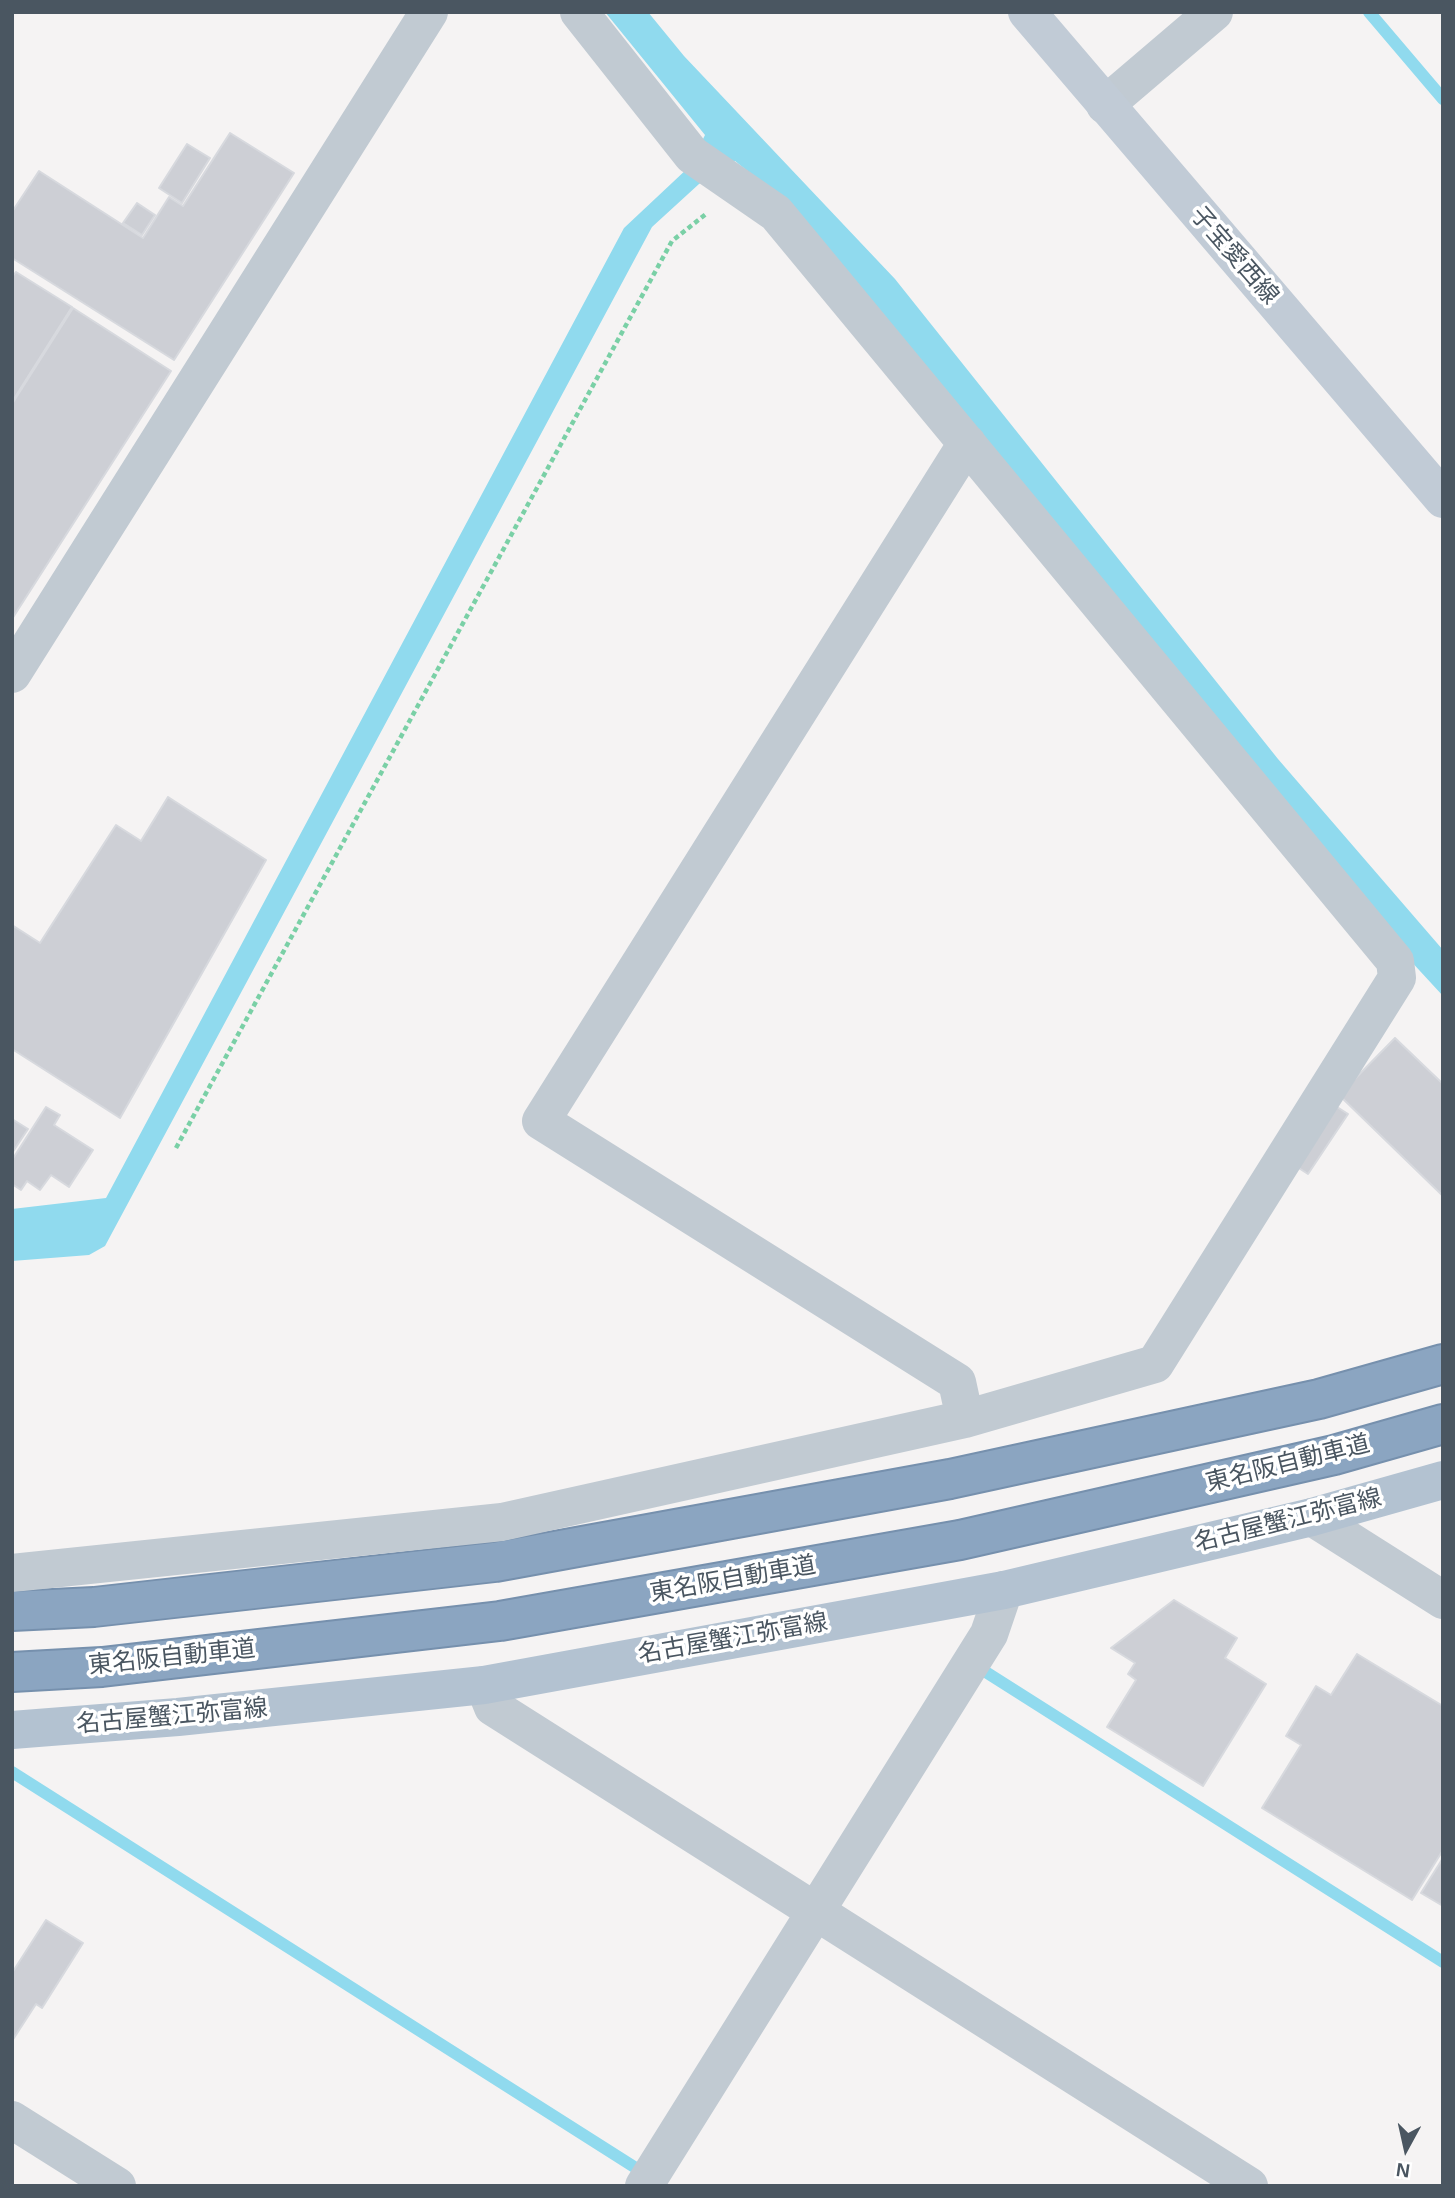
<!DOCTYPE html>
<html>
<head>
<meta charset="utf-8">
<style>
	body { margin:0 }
	#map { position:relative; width:1455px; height:2198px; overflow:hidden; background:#f5f3f3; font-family:Arial,sans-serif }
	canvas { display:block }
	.frame { position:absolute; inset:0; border:14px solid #4a5661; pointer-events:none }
	.north { position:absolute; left:1371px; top:2114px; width:70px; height:70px; -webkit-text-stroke:5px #fff; paint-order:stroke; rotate:188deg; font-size:19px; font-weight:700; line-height:28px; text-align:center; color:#4a5661 }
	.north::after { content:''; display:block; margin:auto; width:24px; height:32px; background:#4a5661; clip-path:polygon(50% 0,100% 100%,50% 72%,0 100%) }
</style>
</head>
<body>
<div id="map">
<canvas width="1455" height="2198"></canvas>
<div class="frame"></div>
<div class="north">N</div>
</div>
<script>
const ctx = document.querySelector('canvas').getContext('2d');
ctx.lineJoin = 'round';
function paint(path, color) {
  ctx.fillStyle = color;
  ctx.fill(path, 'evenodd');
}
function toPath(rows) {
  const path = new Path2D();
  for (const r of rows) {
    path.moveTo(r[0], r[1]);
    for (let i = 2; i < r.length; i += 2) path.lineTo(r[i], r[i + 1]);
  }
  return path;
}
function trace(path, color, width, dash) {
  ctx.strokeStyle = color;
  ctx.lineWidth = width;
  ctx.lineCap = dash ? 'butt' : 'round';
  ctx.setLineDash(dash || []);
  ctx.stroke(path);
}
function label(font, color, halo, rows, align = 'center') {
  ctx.font = font + ' Arial,"Noto Sans JP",sans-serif';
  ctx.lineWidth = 7;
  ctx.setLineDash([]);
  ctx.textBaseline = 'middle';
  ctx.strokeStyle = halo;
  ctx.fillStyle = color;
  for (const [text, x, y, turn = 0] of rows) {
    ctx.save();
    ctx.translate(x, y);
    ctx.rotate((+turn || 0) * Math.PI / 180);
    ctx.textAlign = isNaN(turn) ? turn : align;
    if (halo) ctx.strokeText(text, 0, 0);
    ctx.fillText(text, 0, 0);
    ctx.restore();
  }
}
const water = toPath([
	[605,12,648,12,684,56,895,279,1278,759,1443,950,1443,996,1408,958,792,207,735,161,699,184,652,227,105,1246,89,1255,12,1261,12,1209,106,1198,624,228,689,167,705,135]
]);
const stream = toPath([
	[1369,12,1443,99],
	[981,1669,1443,1962],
	[12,1772,639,2170]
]);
const building = toPath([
	[230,133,294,173,174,360,12,258,12,212,39,171,143,238,169,197,183,206,230,133],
	[187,144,210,158,182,203,159,188,187,144],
	[137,203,155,215,142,235,123,223,137,203],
	[16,272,72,307,12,402,12,277,16,272],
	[73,308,171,371,12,619,12,404,73,308],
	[168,797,266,860,120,1118,12,1049,12,925,40,943,116,825,141,841,168,797],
	[1395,1038,1443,1084,1443,1196,1339,1095,1395,1038],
	[1334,1105,1348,1114,1308,1174,1294,1165,1334,1105],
	[46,1107,60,1115,54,1125,93,1150,69,1187,51,1175,40,1190,27,1181,21,1190,12,1184,12,1160,46,1107],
	[12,1119,28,1129,12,1153,12,1119],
	[1174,1600,1237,1638,1225,1658,1266,1684,1203,1786,1107,1727,1136,1680,1128,1674,1135,1663,1111,1648,1174,1600],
	[1357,1654,1443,1706,1443,1850,1412,1900,1262,1808,1301,1745,1286,1736,1316,1686,1331,1695,1357,1654],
	[1443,1858,1443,1906,1421,1893,1443,1858],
	[46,1920,83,1943,42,2008,36,2004,12,2041,12,1973,46,1920]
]);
const path = toPath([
	[176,1148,672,241,706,214]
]);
const street = toPath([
	[1105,105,1214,12],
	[12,674,429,12],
	[965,1419,957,1382,541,1121,967,443],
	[1312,1517,1443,1600],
	[12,1573,502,1522,965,1419,1155,1364,1397,978,1395,961,776,213,692,155,579,12],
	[484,1685,493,1707,1249,2186],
	[12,2120,117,2186],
	[644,2186,989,1634,1004,1590]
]);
const secondary = toPath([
	[1027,12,1443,499]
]);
const primary = toPath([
	[12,1730,178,1717,484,1685,1004,1590,1312,1517,1443,1480]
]);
const highway = toPath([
	[12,1611,94,1607,495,1562,950,1479,1319,1399,1443,1364],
	[12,1672,102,1667,500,1621,960,1540,1334,1455,1443,1424]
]);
const streetNames = [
	["子宝愛西線",1234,256,49],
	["東名阪自動車道",1288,1464,-14],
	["名古屋蟹江弥富線",1288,1521,-14],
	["東名阪自動車道",733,1580,-10],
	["名古屋蟹江弥富線",733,1639,-10],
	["東名阪自動車道",172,1658,-6],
	["名古屋蟹江弥富線",172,1717,-5]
];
paint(water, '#90daee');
trace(stream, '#90daee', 12);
paint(building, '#cdcfd5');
trace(building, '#d7d9de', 2);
trace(highway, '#7690ad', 42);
trace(path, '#7ad0a6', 4.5, [5, 3.5]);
trace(street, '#c1cad2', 38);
trace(secondary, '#c1cbd6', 38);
trace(primary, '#b3c2d1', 38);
trace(highway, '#8ba5c1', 38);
label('24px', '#4a5661', '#fff', streetNames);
</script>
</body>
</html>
